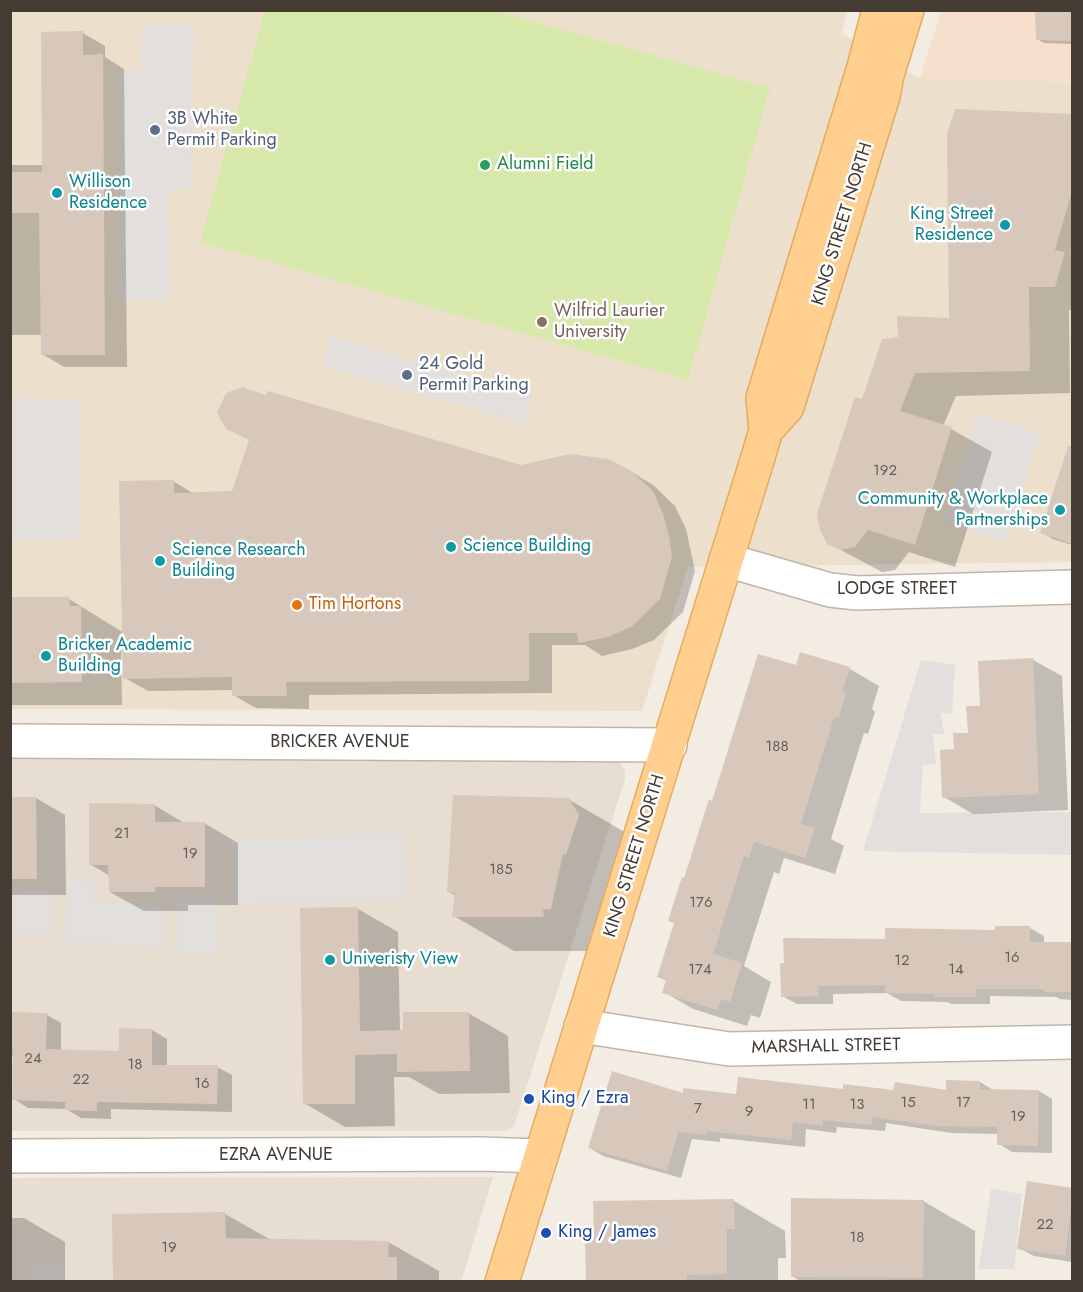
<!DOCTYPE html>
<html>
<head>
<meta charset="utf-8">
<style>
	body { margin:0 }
	#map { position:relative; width:1083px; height:1292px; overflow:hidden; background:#f2ece3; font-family:Jost,sans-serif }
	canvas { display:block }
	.frame { position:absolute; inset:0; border:12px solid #443b33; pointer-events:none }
</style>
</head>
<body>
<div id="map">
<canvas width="1083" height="1292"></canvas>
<div class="frame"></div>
</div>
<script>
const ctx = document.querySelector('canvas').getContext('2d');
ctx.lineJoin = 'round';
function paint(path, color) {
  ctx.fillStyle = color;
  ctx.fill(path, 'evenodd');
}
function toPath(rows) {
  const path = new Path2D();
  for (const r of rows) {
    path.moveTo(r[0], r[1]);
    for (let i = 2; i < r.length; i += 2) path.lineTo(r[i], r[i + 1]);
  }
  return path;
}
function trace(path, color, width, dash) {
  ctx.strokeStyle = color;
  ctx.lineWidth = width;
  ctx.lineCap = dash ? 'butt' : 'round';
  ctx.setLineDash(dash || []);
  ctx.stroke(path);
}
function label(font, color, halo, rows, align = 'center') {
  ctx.font = font + ' Jost,sans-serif';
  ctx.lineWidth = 5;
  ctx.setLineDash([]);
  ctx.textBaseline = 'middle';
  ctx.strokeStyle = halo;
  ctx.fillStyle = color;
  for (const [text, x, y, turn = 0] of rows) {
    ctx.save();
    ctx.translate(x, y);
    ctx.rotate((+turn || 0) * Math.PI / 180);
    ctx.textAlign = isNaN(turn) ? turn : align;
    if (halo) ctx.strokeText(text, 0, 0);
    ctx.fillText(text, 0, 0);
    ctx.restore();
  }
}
const residential = toPath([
	[11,756,611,761,619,763,625,770,625,779,514,1126,507,1131,11,1131],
	[493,1177,461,1282,11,1281,10,1178]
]);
const commercial = toPath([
	[941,11,1072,11,1072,82,920,78]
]);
const education = toPath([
	[11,11,848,11,841,33,919,78,1072,82,1072,562,688,567,642,711,11,709]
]);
const green = toPath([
	[265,11,496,11,770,88,688,380,200,242]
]);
const parking = toPath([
	[142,26,194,26,191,189,169,190,170,300,118,300,117,71,141,70],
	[330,336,490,383,533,394,525,424,323,367],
	[10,397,80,402,81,539,11,541],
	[977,414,1040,433,1007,542,944,523],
	[921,660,955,665,952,714,941,713,944,734,933,734,936,764,923,765,920,813,1072,812,1072,855,863,851],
	[404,833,406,899,233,905,231,839],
	[69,879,96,881,95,901,165,906,162,948,65,941],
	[51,890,52,933,11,934,11,891],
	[177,897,219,898,219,955,176,954],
	[991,1189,1022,1194,1014,1269,979,1269],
	[31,1262,64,1262,64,1281,31,1281]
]);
const shadow = toPath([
	[1037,10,1072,10,1072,44,1044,43,1037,39],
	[83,33,105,46,105,57,124,69,127,367,64,367,42,354,42,335,10,335,10,165,43,165],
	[956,111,1072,116,1072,310,1069,310,1070,393,956,396,943,426,951,429,992,452,955,567,909,552,895,570,882,572,828,543,863,401,900,339,951,319],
	[266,397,521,467,630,471,653,485,675,506,686,529,695,571,683,612,654,640,632,649,602,656,585,645,552,645,552,693,309,695,309,709,256,708,233,695,233,690,148,691,125,678,124,643,121,643,122,705,10,705,10,599,69,599,124,633,173,481,194,494,233,493],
	[1057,484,1072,488,1072,545,1053,539,1041,532],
	[801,654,850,669,879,686,872,709,875,712,868,734,864,733,831,839,844,846,835,874,784,858,779,874,774,872,744,966,771,982,760,1018,751,1015,747,1026,693,1009,664,992,667,981,659,977,676,924,685,880,713,802,797,667],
	[1033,660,1062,676,1068,810,973,814,944,797,956,750,969,734,981,707,979,662],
	[10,798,36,798,65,815,66,895,10,895],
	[568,799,628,834,603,951,514,951,454,916,456,896,448,891],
	[154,805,186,824,204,823,238,843,238,905,188,905,188,911,144,911,110,892,110,876,90,864],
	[358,909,398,932,400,1032,468,1013,508,1036,510,1093,439,1094,409,1077,394,1077,395,1126,345,1127,304,1103],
	[1030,928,1044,936,1044,943,1072,944,1072,1000,1060,999,1056,997,990,996,990,1004,952,1004,947,1002,901,1001,887,993,833,994,833,1004,797,1004,782,996,887,940],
	[10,1014,47,1015,61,1023,61,1051,120,1052,152,1030,167,1039,167,1066,217,1067,232,1075,232,1112,111,1109,111,1119,81,1118,66,1109,28,1108,14,1099,14,1056,10,1054],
	[980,1082,995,1091,1039,1091,1052,1099,1052,1153,1012,1152,999,1144,999,1134,951,1133,886,1123,885,1131,837,1127,836,1133,806,1129,805,1147,720,1138,720,1142,692,1139,681,1178,603,1156,590,1148,684,1095,737,1095,844,1091,947,1092],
	[1029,1183,1072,1189,1072,1262,1034,1256,1019,1248],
	[734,1201,785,1231,786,1258,778,1258,778,1282,590,1282,587,1280,596,1240],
	[923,1201,975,1231,975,1282,802,1282,792,1276],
	[225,1214,271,1240,388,1242,439,1271,439,1282,115,1282,113,1216],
	[10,1218,24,1218,65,1242,65,1282,10,1282]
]);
const building = toPath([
	[1035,10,1072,10,1072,41,1036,40],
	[83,31,83,55,103,54,105,355,41,355,39,213,10,213,10,172,42,172,41,32],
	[955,109,1072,114,1072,191,1055,250,1065,252,1055,287,1029,287,1030,371,915,373,900,411,952,427,915,545,868,530,855,547,840,550,827,544,820,530,817,514,855,397,862,399,882,339,898,337,897,316,949,318,947,133],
	[243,387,265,395,268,391,521,465,570,454,608,459,630,470,653,491,663,514,669,536,672,557,660,599,631,627,608,637,578,643,577,633,529,633,529,681,286,682,287,696,232,696,232,677,123,679,119,481,174,480,174,493,232,491,249,440,226,429,217,413,226,393],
	[1068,446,1072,446,1072,544,1040,533],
	[10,597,69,597,70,606,81,606,82,682,10,683],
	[800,652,850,667,842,692,846,693,839,718,834,717,801,824,815,828,805,858,754,842,749,858,744,856,713,954,742,963,730,1002,721,999,717,1010,662,993,666,980,657,977,674,923,668,921,682,877,684,878,709,799,712,801,758,654,796,665],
	[1033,658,1039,794,942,798,940,750,954,749,953,733,968,733,966,706,980,706,978,661],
	[453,795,569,798,579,815,566,855,563,854,551,909,543,910,544,917,452,917,455,893,447,892],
	[10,797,36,797,37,879,10,879],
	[89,803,155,804,155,822,205,822,205,887,155,887,155,892,109,892,108,865,89,865],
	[358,907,360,1031,403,1030,403,1012,469,1012,470,1071,397,1072,397,1054,355,1055,355,1104,303,1104,300,908],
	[995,926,1030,926,1030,942,1072,942,1072,992,1044,992,1044,989,976,989,976,997,935,997,935,994,885,993,885,985,818,986,819,996,781,997,780,963,784,963,783,938,885,939,885,928,995,930],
	[10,1012,47,1013,46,1049,119,1051,119,1028,152,1029,152,1065,218,1065,217,1104,97,1102,97,1111,65,1110,65,1102,12,1100,13,1053,10,1053],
	[612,1071,683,1093,683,1088,736,1094,738,1077,843,1089,843,1084,893,1090,895,1082,946,1090,946,1080,980,1081,980,1089,1039,1090,1038,1146,997,1145,997,1127,936,1126,872,1117,872,1125,823,1120,823,1126,793,1122,791,1140,707,1131,706,1135,678,1132,667,1171,588,1148],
	[1027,1181,1072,1188,1072,1202,1065,1256,1017,1249],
	[791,1198,924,1200,923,1278,791,1277],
	[734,1199,735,1229,727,1229,727,1274,687,1275,687,1281,657,1281,657,1280,586,1281,585,1238,594,1238,593,1201],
	[225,1212,226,1238,389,1241,388,1257,397,1257,397,1281,113,1281,112,1214]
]);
const minor = toPath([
	[726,560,830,590,857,593,1072,587],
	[10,741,670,745],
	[581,1026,729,1049,1072,1042],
	[10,1156,480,1154,541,1156]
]);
const major = toPath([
	[766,430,787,407,883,96,887,75,907,10],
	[502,1282,759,454,766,430,763,398,864,67,879,10]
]);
const markers = [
	[155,130,6,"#5c6f8a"],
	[485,165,6,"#2e9e5b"],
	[57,193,6,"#0f9aa8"],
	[1005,225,6,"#0f9aa8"],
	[542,322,6,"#8d6e63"],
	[407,375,6,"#5c6f8a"],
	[1060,510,6,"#0f9aa8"],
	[451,547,6,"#0f9aa8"],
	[160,561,6,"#0f9aa8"],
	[297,605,6,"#e8710a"],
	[46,656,6,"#0f9aa8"],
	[330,960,6,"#0f9aa8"],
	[529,1099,6,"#1a4fb4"],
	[546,1233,6,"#1a4fb4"]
];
const numberNames = [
	["192",885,471],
	["188",777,747],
	["21",122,834],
	["19",190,854],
	["185",501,870],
	["176",701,903],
	["16",1012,958],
	["12",902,961],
	["174",700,970],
	["14",956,970],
	["24",33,1059],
	["18",135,1065],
	["22",81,1080],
	["16",202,1084],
	["15",908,1103],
	["17",963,1103],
	["11",809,1105],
	["13",857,1105],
	["7",698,1109],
	["9",749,1112],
	["19",1018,1117],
	["22",1045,1225],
	["18",857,1238],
	["19",169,1248]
];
const serviceNames = [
	["3B White",167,120],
	["Permit Parking",167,141],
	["24 Gold",419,365],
	["Permit Parking",419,386]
];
const leisureNames = [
	["Alumni Field",497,165]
];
const cultureNames = [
	["Willison",69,183],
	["Residence",69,204],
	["King Street",993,215,"right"],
	["Residence",993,236,"right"],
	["Community & Workplace",1048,500,"right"],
	["Partnerships",1048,521,"right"],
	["Science Building",463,547],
	["Science Research",172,551],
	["Building",172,572],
	["Bricker Academic",58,646],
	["Building",58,667],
	["Univeristy View",342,960]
];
const streetNames = [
	["KING STREET NORTH",843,224,-73],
	["LODGE STREET",897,590],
	["BRICKER AVENUE",340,743],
	["KING STREET NORTH",635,856,-73],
	["MARSHALL STREET",826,1047,-1],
	["EZRA AVENUE",276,1156]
];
const educationNames = [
	["Wilfrid Laurier",554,312],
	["University",554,333]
];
const foodNames = [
	["Tim Hortons",309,605]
];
const transitNames = [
	["King / Ezra",541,1099],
	["King / James",558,1233]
];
paint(residential, '#e7ddd1');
paint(commercial, '#f6dfcd');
paint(education, '#ecdfcc');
paint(green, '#d6e9aa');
paint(parking, '#e3dfdc');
paint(shadow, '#0003');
paint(building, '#d7c8bb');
trace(minor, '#c1b5a9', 36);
trace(major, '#e7a95c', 36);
trace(minor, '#fff', 33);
trace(major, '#ffcf90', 33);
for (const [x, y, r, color] of markers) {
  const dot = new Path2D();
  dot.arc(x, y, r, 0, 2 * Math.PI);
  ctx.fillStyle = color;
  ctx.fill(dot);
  trace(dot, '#fff', 2);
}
label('15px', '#695e55', null, numberNames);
label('18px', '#4e5e75', '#fff', serviceNames, 'left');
label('18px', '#27864d', '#fff', leisureNames, 'left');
label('18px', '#0d838f', '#fff', cultureNames, 'left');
label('18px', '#443b33', '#fff', streetNames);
label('18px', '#785e54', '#fff', educationNames, 'left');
label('18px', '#c56008', '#fff', foodNames, 'left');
label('18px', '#164399', '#fff', transitNames, 'left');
</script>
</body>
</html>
